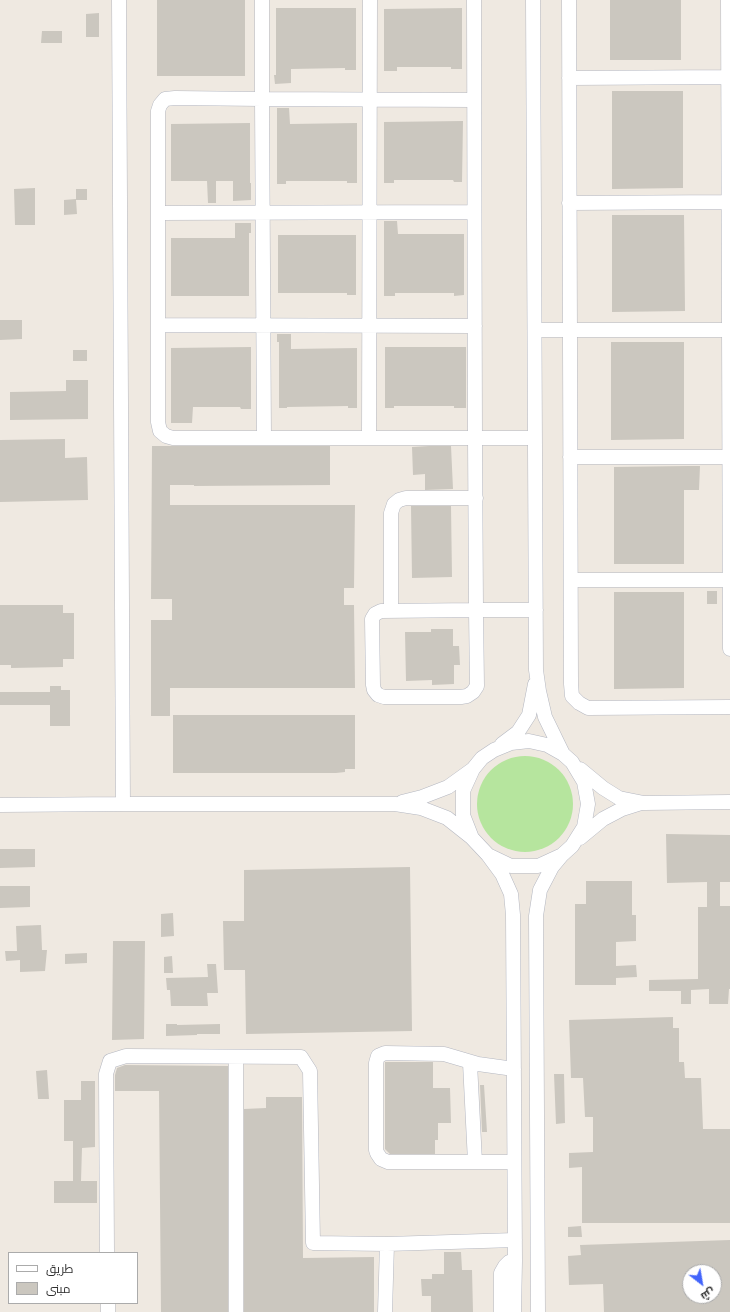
<!DOCTYPE html>
<html>
<head>
<meta charset="utf-8">
<style>
	body { margin:0 }
	#map { position:relative; width:730px; height:1312px; overflow:hidden; background:#efe9e1; font-family:"Sofia Sans Condensed",Cairo,sans-serif }
	canvas { display:block }
	.legend { position:absolute; left:8px; top:1252px; width:130px; height:52px; box-sizing:border-box; background:#fff; border:1px solid #ababab; margin:0; padding:5px 7px; list-style:none; font-size:12px; color:#2e2e2e }
	.legend li { display:flex; align-items:center; gap:8px; height:20px }
	.legend b { width:20px; border:1px solid #ababab }
	.north { position:absolute; left:682px; top:1264px; width:40px; height:40px; box-sizing:border-box; background:#fff; border:1px solid #ababab; border-radius:50%; rotate:149deg; font-size:11px; font-weight:700; line-height:16px; text-align:center; color:#2e2e2e }
	.north::after { content:''; display:block; margin:auto; width:14px; height:18px; background:#4264fb; clip-path:polygon(50% 0,100% 100%,50% 72%,0 100%) }
</style>
</head>
<body>
<div id="map">
<canvas width="730" height="1312"></canvas>
<ul class="legend">
<li><b style="height:5px;background:#fff"></b>طريق</li>
<li><b style="height:11px;background:#cbc7bf"></b>مبنى</li>
</ul>
<div class="north">ش</div>
</div>
<script>
const ctx = document.querySelector('canvas').getContext('2d');
ctx.lineJoin = 'round';
function paint(path, color) {
  ctx.fillStyle = color;
  ctx.fill(path, 'evenodd');
}
function toPath(rows) {
  const path = new Path2D();
  for (const r of rows) {
    if (r.length === 3) {
      path.moveTo(r[0] + r[2], r[1]);
      path.arc(r[0], r[1], r[2], 0, 2 * Math.PI);
      continue;
    }
    path.moveTo(r[0], r[1]);
    for (let i = 2; i < r.length; i += 2) path.lineTo(r[i], r[i + 1]);
  }
  return path;
}
function trace(path, color, width, dash) {
  ctx.strokeStyle = color;
  ctx.lineWidth = width;
  ctx.lineCap = dash ? 'butt' : 'round';
  ctx.setLineDash(dash || []);
  ctx.stroke(path);
}
const green = toPath([
	[525,804,48]
]);
const building = toPath([
	[157,0,245,0,245,76,157,76],
	[610,0,681,0,681,60,610,60],
	[276,8,356,8,356,70,345,70,345,68,291,69,291,83,275,84,274,75,276,75],
	[462,8,462,69,451,69,451,67,397,67,397,71,384,71,384,9],
	[99,13,99,37,86,37,86,14],
	[42,31,62,31,62,43,41,43],
	[612,91,683,91,683,188,612,189],
	[277,108,289,108,290,124,357,123,357,183,347,183,347,181,286,181,286,184,277,184],
	[463,121,462,182,454,182,453,180,394,180,394,183,384,183,384,122],
	[250,123,250,183,251,183,251,200,233,201,233,181,216,181,216,203,208,203,207,181,171,181,171,124],
	[35,188,35,225,15,225,14,189],
	[76,189,87,189,87,200,76,200,77,214,64,215,64,200,76,199],
	[612,215,684,215,685,311,612,312],
	[384,221,397,221,398,234,464,234,464,295,454,296,454,293,395,293,395,296,384,296],
	[235,223,251,223,251,233,249,233,249,296,171,296,171,238,235,238],
	[278,235,356,235,356,295,347,295,347,293,278,293],
	[0,320,22,320,22,339,0,340],
	[277,334,291,334,291,349,357,348,357,408,348,408,348,406,287,407,287,408,279,408,279,342,277,342],
	[611,342,684,342,684,439,611,440],
	[251,347,251,409,241,409,240,407,193,407,192,423,171,423,171,348],
	[385,347,466,347,466,408,454,408,454,406,394,406,394,408,385,408],
	[73,350,87,350,87,361,73,361],
	[66,380,88,380,88,419,10,420,10,392,66,391],
	[65,439,65,458,87,457,88,500,0,502,0,440],
	[152,446,330,446,330,485,194,486,194,485,170,485,170,505,355,505,354,588,344,588,344,605,354,605,355,688,170,688,170,716,151,716,151,620,172,620,172,599,151,599],
	[429,446,451,446,453,489,425,490,425,474,413,475,412,447],
	[688,466,700,466,699,490,684,490,684,564,614,564,614,467],
	[411,506,451,506,452,577,412,578],
	[707,591,717,591,717,604,707,604],
	[614,592,684,592,684,688,614,689],
	[0,605,63,605,63,613,74,613,74,659,63,659,63,667,11,668,11,665,0,665],
	[431,629,453,629,453,646,459,646,460,665,454,665,454,684,432,685,432,680,406,681,405,632,431,632],
	[50,686,61,686,61,690,70,690,70,726,50,726,50,705,0,705,0,692,50,692],
	[173,715,355,715,355,769,345,769,345,772,336,773,173,773],
	[666,834,730,835,730,882,720,882,720,906,730,906,730,989,729,989,728,1004,709,1004,709,989,691,990,691,1004,681,1004,681,991,649,991,649,980,698,979,698,907,707,907,707,882,667,883],
	[0,849,35,849,35,867,0,868],
	[410,867,412,1031,246,1034,245,970,224,970,223,921,244,921,244,870],
	[586,881,632,881,632,915,636,915,636,941,616,942,616,966,636,965,637,977,616,978,616,985,575,985,575,904,586,904],
	[0,886,30,886,30,907,0,908],
	[173,913,174,936,161,937,161,914],
	[41,925,42,950,47,950,45,971,20,972,20,960,6,961,5,951,17,951,16,926],
	[113,941,145,941,144,1039,112,1040],
	[87,953,87,963,65,964,65,954],
	[172,956,173,973,164,973,164,957],
	[207,964,216,964,218,993,207,993,208,1006,171,1006,170,990,167,990,166,978,208,977],
	[673,1017,673,1028,679,1028,679,1062,684,1062,685,1078,701,1078,703,1129,730,1129,730,1223,582,1223,582,1167,569,1168,569,1153,593,1152,593,1117,585,1117,583,1078,571,1078,569,1020],
	[166,1024,177,1024,177,1025,220,1024,220,1034,197,1034,197,1035,166,1036],
	[385,1062,433,1062,433,1088,450,1088,451,1123,438,1123,438,1140,435,1140,435,1154,390,1154,385,1149],
	[125,1065,228,1066,228,1312,161,1312,159,1091,115,1091,115,1075,117,1068],
	[47,1070,49,1099,38,1099,36,1071],
	[554,1074,564,1074,565,1123,556,1124],
	[81,1081,95,1081,95,1147,82,1148,81,1181,97,1181,97,1203,54,1203,54,1181,73,1181,73,1141,64,1141,64,1100,81,1100],
	[480,1085,484,1085,487,1132,482,1132],
	[266,1097,302,1097,303,1258,374,1257,374,1312,244,1312,244,1109,266,1108],
	[581,1226,582,1237,568,1237,568,1227],
	[730,1240,730,1312,604,1312,603,1284,569,1285,568,1256,581,1255,580,1245],
	[690,1272,714,1272,714,1296,690,1296],
	[444,1252,461,1252,462,1270,472,1270,473,1312,431,1312,431,1296,422,1296,421,1279,432,1279,432,1274,444,1274]
]);
const minor = toPath([
	[119,0,123,804],
	[262,0,262,99,175,98,165,99,160,105,158,111,158,422,160,431,166,436,173,438,475,438,474,0],
	[533,0,536,670,539,691,545,717,563,754],
	[569,0,571,684,572,696,579,703,588,708,730,707],
	[728,0,730,649],
	[569,78,730,77],
	[569,203,730,202],
	[158,213,474,212],
	[158,325,475,326],
	[535,330,730,330],
	[264,438,262,99,474,100],
	[369,438,370,0],
	[535,438,475,438,476,610,477,686,473,692,467,696,461,697,384,697,378,695,374,690,373,685,372,619,375,614,381,611,476,610,536,610],
	[570,457,730,457],
	[571,580,730,580],
	[391,611,391,513,394,504,399,500,406,498,476,498],
	[502,744,518,732,529,715,535,684],
	[580,769,603,788,619,798,644,803,730,802],
	[402,802,422,797,448,787,473,769],
	[0,805,123,804,395,804,421,808,447,818,471,837],
	[580,838,603,819,622,809,641,803],
	[488,855,502,874,511,894,513,915,515,1261,514,1312],
	[470,1063,475,1162],
	[514,1069,478,1064,444,1054,385,1053,378,1056,376,1063,376,1150,377,1153,381,1159,388,1162,514,1162],
	[107,1253,106,1074,110,1061,126,1056,301,1057,310,1071,313,1243,387,1244,515,1240],
	[108,1303,108,1312],
	[236,1312,236,1057],
	[385,1312,387,1244],
	[501,1312,501,1273,505,1266,509,1262,515,1261],
	[538,1312,536,916,540,890,552,867,562,855,572,846,584,827,588,804,584,782,572,762,563,754,547,745,529,741,511,743,494,750,482,758,473,769,463,791,463,815,472,838,488,855,511,866,538,866,562,855]
]);
paint(green, '#b6e59e');
paint(building, '#cbc7bf');
trace(minor, '#b4b7c1', 15);
trace(minor, '#fff', 14);
</script>
</body>
</html>
